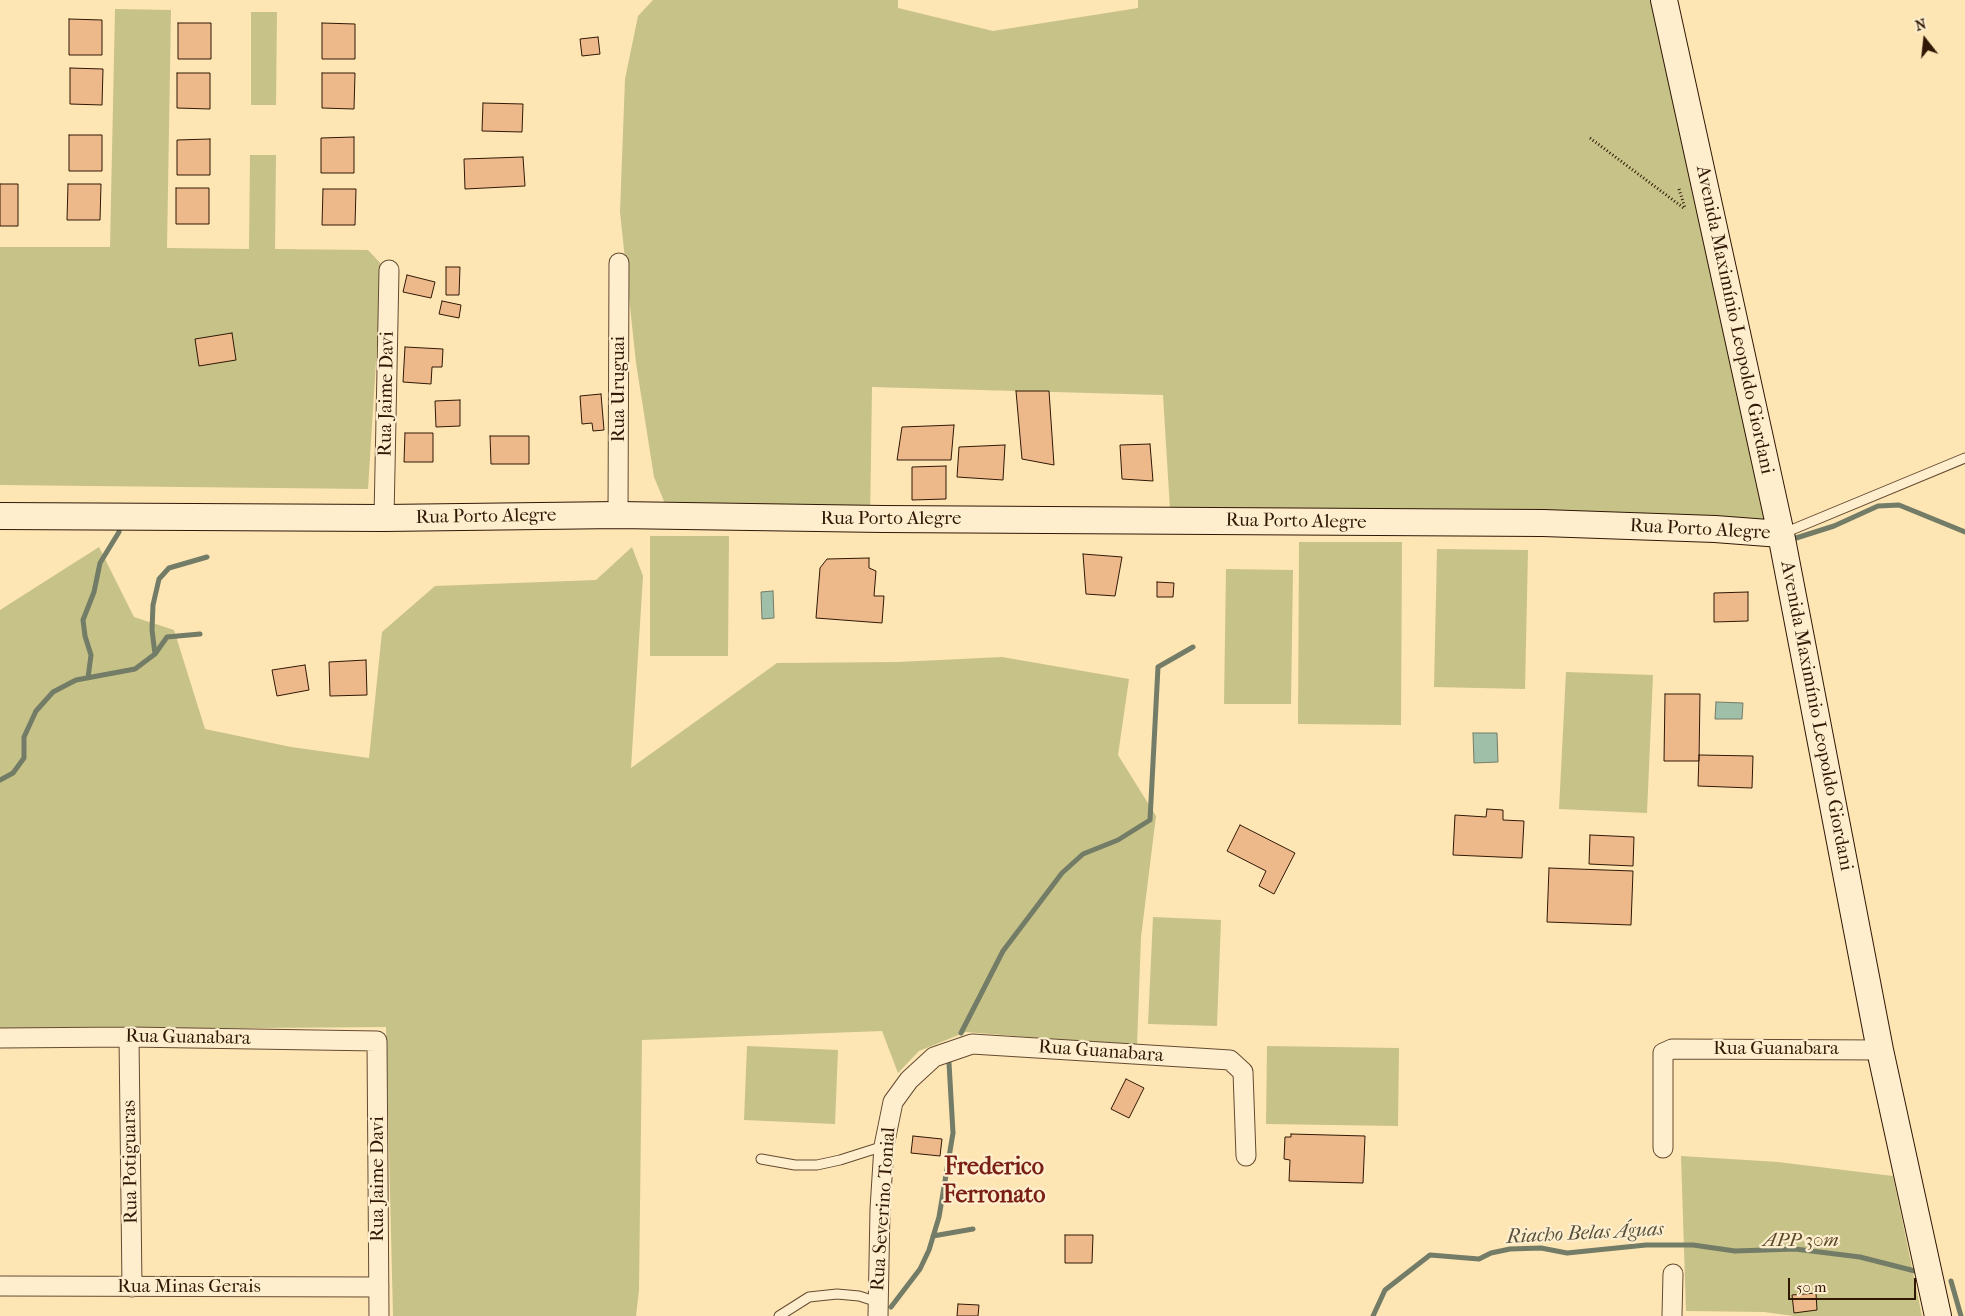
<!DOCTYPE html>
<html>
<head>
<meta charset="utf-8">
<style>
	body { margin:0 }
	#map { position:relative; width:1965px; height:1316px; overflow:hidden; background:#fee5b4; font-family:"IM FELL French Canon",serif }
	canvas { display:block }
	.north { position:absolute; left:1900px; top:15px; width:50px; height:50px; -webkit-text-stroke:4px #feeece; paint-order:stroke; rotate:344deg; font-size:14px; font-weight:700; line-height:20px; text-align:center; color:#301805 }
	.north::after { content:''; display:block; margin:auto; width:18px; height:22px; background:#301805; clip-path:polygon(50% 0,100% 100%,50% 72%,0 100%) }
	.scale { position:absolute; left:1788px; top:1278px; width:128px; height:22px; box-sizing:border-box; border:2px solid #301805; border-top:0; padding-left:6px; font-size:15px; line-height:18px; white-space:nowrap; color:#301805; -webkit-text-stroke:4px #feeece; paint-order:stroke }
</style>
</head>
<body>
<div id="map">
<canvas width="1965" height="1316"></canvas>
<div class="north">N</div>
<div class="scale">50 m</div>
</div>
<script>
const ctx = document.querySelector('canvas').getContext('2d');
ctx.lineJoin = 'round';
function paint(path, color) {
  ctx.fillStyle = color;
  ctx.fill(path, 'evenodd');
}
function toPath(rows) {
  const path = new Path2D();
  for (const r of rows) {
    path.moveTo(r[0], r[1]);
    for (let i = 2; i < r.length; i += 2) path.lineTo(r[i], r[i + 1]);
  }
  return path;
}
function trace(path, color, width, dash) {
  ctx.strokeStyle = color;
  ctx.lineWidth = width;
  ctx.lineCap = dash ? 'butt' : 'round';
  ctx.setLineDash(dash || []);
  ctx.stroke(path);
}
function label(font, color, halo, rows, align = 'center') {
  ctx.font = font + ' "IM FELL French Canon",serif';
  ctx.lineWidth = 4.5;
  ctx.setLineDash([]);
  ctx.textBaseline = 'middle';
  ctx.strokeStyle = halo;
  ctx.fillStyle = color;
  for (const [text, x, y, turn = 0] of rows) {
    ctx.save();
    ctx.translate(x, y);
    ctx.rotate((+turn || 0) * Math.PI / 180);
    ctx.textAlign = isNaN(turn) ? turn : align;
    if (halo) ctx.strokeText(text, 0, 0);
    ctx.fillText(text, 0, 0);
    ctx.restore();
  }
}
const green = toPath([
	[653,0,898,0,898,8,993,31,1138,8,1138,0,1660,0,1792,539,1171,526,1163,395,872,387,870,524,673,523,654,477,636,363,620,212,625,79,638,16],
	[115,9,171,10,167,248,249,249,250,155,276,155,275,249,368,250,382,265,368,489,0,485,0,247,110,247],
	[251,12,277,12,276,105,251,105],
	[650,536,729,536,728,656,650,656],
	[1299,542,1402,542,1401,725,1298,724],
	[99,547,134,617,174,630,205,729,291,747,369,758,382,632,435,586,596,580,632,547,643,576,631,768,777,663,898,662,1002,657,1129,679,1118,755,1156,816,1141,937,1137,1046,966,1032,919,1051,898,1073,882,1031,642,1040,639,1290,636,1316,393,1316,386,1027,0,1030,0,610],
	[1437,549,1528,550,1525,689,1434,687],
	[1226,569,1293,570,1291,704,1224,704],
	[1566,672,1653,675,1647,813,1559,809],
	[1153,917,1221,920,1217,1026,1148,1024],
	[747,1046,838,1050,835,1124,744,1120],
	[1267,1046,1399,1048,1398,1126,1266,1124],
	[1681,1156,1778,1162,1893,1176,1922,1316,1794,1316,1764,1312,1686,1311]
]);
const water = toPath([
	[773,591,774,618,762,619,761,592,773,591],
	[1716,702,1743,703,1742,719,1715,719,1716,702],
	[1473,733,1497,733,1498,762,1474,763,1473,733]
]);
const stream = toPath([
	[1793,539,1834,526,1878,506,1899,505,1965,532],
	[155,654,152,630,153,605,159,579,169,568,207,557],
	[88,678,91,655,85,636,83,620,94,592,100,563,119,532],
	[0,780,13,773,24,758,24,737,36,711,53,692,76,680,135,669,155,654,167,637,200,634],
	[961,1033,1003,951,1062,873,1083,854,1118,840,1150,820,1158,667,1193,647],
	[933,1236,973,1229],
	[1951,1281,1961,1316],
	[891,1307,920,1269,929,1250,939,1217,953,1133,949,1063],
	[1373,1316,1385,1290,1430,1255,1479,1259,1491,1253,1510,1249,1541,1248,1567,1253,1646,1245,1693,1245,1735,1251,1795,1249,1860,1257,1915,1271]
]);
const building = toPath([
	[69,19,102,20,102,55,69,55,69,19],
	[178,23,211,23,211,59,178,59,178,23],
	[322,23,355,24,355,59,322,59,322,23],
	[598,37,600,54,582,56,580,39,598,37],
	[70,68,103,69,102,105,70,104,70,68],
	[177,73,210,73,210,109,177,108,177,73],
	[322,73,355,73,354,109,322,108,322,73],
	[483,103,523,104,522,132,482,131,483,103],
	[69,135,102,135,102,171,69,171,69,135],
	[354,137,354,173,321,173,321,138,354,137],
	[210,139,210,175,177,175,177,140,210,139],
	[523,157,525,186,465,189,464,159,523,157],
	[0,184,18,184,18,226,0,226,0,184],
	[68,184,101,184,100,220,67,220,68,184],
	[176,188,209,188,209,224,176,224,176,188],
	[323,189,356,189,355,225,322,225,323,189],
	[446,267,460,267,459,295,446,295,446,267],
	[407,275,435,282,431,298,403,292,407,275],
	[442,301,461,305,459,318,439,314,442,301],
	[232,333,236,360,199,366,195,339,232,333],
	[405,347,443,349,442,367,432,367,431,384,403,382,405,347],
	[1016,391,1049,391,1054,465,1022,459,1016,391],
	[601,394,604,430,593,431,592,423,582,424,580,396,601,394],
	[460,400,460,426,436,427,435,401,460,400],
	[954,425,951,460,897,460,902,427,954,425],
	[405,433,433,433,433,462,404,462,405,433],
	[490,436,529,436,529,464,491,464,490,436],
	[1150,444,1153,481,1122,479,1120,445,1150,444],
	[1005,445,1003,480,957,477,959,447,1005,445],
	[946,466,946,499,912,500,912,467,946,466],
	[1083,554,1122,557,1115,596,1086,594,1083,554],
	[869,558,869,568,876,571,874,596,884,596,882,623,816,618,820,568,827,559,869,558],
	[1157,582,1174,583,1173,597,1157,597,1157,582],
	[1748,592,1748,621,1714,622,1714,593,1748,592],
	[366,660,367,695,330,696,329,662,366,660],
	[305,665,309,690,277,696,272,670,305,665],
	[1665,694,1700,694,1699,761,1664,761,1665,694],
	[1699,755,1753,756,1752,788,1698,786,1699,755],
	[1487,809,1503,810,1503,820,1524,821,1522,858,1453,855,1455,815,1486,817,1487,809],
	[1240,825,1295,853,1274,894,1259,886,1266,871,1227,851,1240,825],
	[1590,835,1634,837,1633,866,1589,864,1590,835],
	[1549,868,1633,871,1631,925,1547,922,1549,868],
	[1126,1079,1144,1088,1129,1118,1111,1109,1126,1079],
	[1291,1134,1365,1136,1363,1183,1289,1181,1290,1160,1284,1159,1285,1137,1291,1137,1291,1134],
	[913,1136,942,1139,940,1156,911,1153,913,1136],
	[1065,1235,1093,1235,1092,1263,1065,1263,1065,1235],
	[1816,1293,1817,1310,1794,1313,1792,1295,1816,1293],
	[958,1304,979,1305,978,1316,957,1316,958,1304]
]);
const path = toPath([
	[1590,138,1685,209],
	[1679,189,1685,208]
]);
const lane = toPath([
	[1784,533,1965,458],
	[761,1159,795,1165,817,1165,840,1160,884,1146],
	[779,1316,809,1297,837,1294,859,1296,878,1302]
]);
const street = toPath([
	[618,515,619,263],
	[384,518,389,270],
	[129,1037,132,1287],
	[0,1038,129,1037,377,1041,379,1316],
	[1663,1148,1663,1053,1672,1049,1880,1050],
	[0,1286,379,1287],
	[878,1316,880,1209,884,1146,893,1102,909,1080,934,1057,972,1044,1230,1060,1243,1072,1246,1156],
	[1672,1316,1673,1274]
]);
const secondary = toPath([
	[1664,0,1781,534,1880,1050,1938,1316],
	[0,516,384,518,618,515,883,519,1543,523,1715,529,1781,534]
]);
const streetNames = [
	["Avenida Maximínio Leopoldo Giordani",1734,320,78],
	["Rua Uruguai",619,389,-90],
	["Rua Jaime Davi",387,394,-89],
	["Rua Porto Alegre",486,517,-1],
	["Rua Porto Alegre",891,519],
	["Rua Porto Alegre",1296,522,1],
	["Rua Porto Alegre",1700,530,3],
	["Avenida Maximínio Leopoldo Giordani",1816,716,79],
	["Rua Guanabara",188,1038,1],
	["Rua Guanabara",1776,1049],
	["Rua Guanabara",1101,1052,4],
	["Rua Potiguaras",131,1162,-91],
	["Rua Jaime Davi",378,1179,-90],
	["Rua Severino Tonial",884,1209,-86],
	["Rua Minas Gerais",189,1287]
];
const parkNames = [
	["APP 30m",1801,1241]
];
const waterNames = [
	["Riacho Belas Águas",1585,1234,-3]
];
const districtNames = [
	["Frederico",994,1168],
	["Ferronato",994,1196]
];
paint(green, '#c7c288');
paint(water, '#a0bfa9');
trace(water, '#737c67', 1);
trace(stream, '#737c67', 5);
paint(building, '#edb98a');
trace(building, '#301805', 1);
trace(lane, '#644b31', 11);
trace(street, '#644b31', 21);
trace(secondary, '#301805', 28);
trace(path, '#301805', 3, [1, 2.5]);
trace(lane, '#feeece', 9);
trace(street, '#feeece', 19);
trace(secondary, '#feeece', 26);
label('19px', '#301805', '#feeece', streetNames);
label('italic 19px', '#5d4b2c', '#feeece', parkNames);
label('italic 20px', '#57523e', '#feeece', waterNames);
label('bold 24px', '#7a1f14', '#feeece', districtNames);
</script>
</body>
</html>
